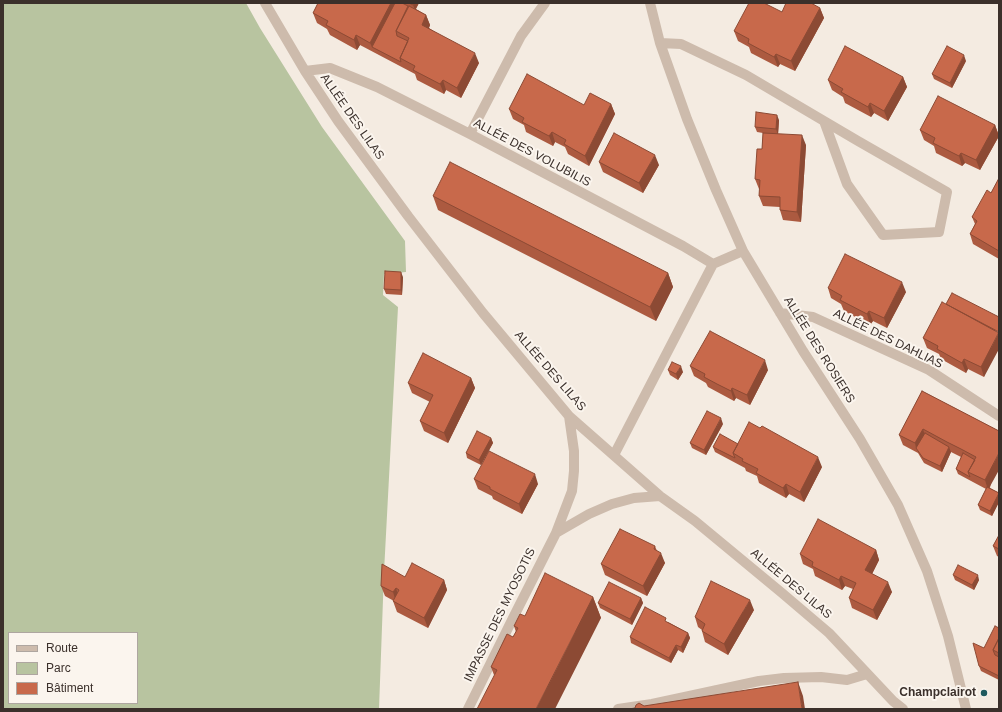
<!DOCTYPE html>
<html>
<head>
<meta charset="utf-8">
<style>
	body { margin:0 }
	#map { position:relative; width:1002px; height:712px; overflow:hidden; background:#f4ebe1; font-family:Helvetica,sans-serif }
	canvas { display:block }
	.frame { position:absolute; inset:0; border:4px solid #3b302b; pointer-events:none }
	.legend { position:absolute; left:8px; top:632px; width:130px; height:72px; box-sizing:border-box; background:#fbf5ee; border:1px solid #aea6a0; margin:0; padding:5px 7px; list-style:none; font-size:12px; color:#3b302b }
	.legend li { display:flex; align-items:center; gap:8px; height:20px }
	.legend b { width:20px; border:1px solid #aea6a0 }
</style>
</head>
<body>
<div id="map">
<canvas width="1002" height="712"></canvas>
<div class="frame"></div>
<ul class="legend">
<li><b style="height:5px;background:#cdbbac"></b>Route</li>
<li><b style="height:11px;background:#b8c4a0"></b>Parc</li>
<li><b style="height:11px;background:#c8694b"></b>Bâtiment</li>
</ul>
</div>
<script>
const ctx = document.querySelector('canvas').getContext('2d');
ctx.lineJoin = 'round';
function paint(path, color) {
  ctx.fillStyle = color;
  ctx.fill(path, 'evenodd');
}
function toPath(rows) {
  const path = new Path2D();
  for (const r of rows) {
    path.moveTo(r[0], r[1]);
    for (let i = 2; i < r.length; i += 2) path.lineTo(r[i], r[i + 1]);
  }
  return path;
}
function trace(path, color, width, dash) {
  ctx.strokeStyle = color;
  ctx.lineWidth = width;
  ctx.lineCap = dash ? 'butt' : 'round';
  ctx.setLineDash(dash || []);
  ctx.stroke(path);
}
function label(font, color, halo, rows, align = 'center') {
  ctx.font = font + ' Helvetica,sans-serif';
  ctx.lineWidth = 4;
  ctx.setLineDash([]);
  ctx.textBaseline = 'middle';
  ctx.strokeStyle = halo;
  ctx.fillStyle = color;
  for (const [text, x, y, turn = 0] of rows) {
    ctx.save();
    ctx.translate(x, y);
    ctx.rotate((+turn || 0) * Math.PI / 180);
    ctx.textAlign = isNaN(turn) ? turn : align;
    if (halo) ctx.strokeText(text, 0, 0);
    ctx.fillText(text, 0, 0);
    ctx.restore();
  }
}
const green = toPath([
	[3,3,246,3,260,28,322,127,405,241,406,272,384,274,383,295,398,307,384,572,379,709,3,709],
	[9,633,137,633,137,703,9,703]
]);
const street = toPath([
	[265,3,305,71,338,121,408,216,483,313,569,416,660,496,695,521,782,593,829,633,893,701,903,709],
	[650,3,660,43,687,119,716,190,743,251,803,351,860,439,898,505,927,571,948,636,966,709],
	[660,43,681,44,746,75,824,121,858,141,947,192,939,232,883,235,847,184,824,121],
	[305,71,330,68,377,87,470,134,683,246,713,264,743,251],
	[470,134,521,36,545,3],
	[780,313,813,317,929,370,999,416],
	[614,455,713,264],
	[556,533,589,514,612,504,634,498,660,496],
	[468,709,513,618,556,533,572,491,574,471,574,451,569,416],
	[618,709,652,704,694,695,759,681,784,678,821,677,847,680,867,674]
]);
const wall = toPath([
	[318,3,419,3,416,9,426,15,430,25,429,28,479,63,461,98,446,90,444,94,417,80,415,74,360,45,357,50,330,35,327,29,317,23,313,13],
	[820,8,824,18,795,71,780,64,778,67,751,53,749,47,738,41,734,31,782,12],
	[966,61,952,88,934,79,932,74],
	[903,77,907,87,888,121,874,113,871,117,845,103,843,97,832,90,828,80],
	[611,104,615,114,589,166,568,154,565,147,555,142,553,146,526,132,524,125,513,119,509,109],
	[779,120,778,134,806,145,801,222,783,220,780,210,780,207,763,206,759,196,760,189,759,189,755,179,762,149,763,133,757,132,755,127],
	[995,125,999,136,980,170,965,163,962,166,936,153,934,146,924,140,920,130],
	[599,162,659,165,643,193,603,172],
	[999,178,999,259,973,244,970,234,975,224,972,217,991,193],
	[433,196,668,273,673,287,656,321,438,210],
	[403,277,402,295,386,294,384,289],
	[828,288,906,292,887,328,873,321,870,325,844,311,841,304,831,298],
	[946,304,999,317,984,377,968,369,966,373,941,359,939,354,927,348,923,338],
	[690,366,768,370,750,405,736,398,734,401,708,387,706,383,694,376],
	[668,370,683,372,678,380,670,375],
	[471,378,475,388,448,443,424,431,420,421,430,402,412,393,408,383],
	[922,391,999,431,990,488,999,493,999,502,992,516,980,510,978,505,986,489,958,474,956,469,961,457,951,452,942,472,924,463,918,453,903,445,899,435],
	[723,424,706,455,692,448,690,443],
	[491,438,493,443,481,465,467,458,466,453],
	[738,444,822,467,804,502,789,494,786,498,759,483,757,476,746,471,745,468,715,452,713,447],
	[474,479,538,484,522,514,493,499,492,496,478,489],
	[999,535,999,557,997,556,993,546],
	[655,546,657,551,665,563,647,596,605,575,601,564],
	[876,550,879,560,872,574,892,592,877,620,852,608,849,598,853,589,845,586,842,590,815,576,813,569,803,564,800,554],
	[953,575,979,580,974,590,955,580],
	[444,580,447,590,428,628,397,612,393,601,394,601,385,596,381,586],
	[593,597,601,618,494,675,491,667,513,637,516,632,514,626,525,616],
	[641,598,643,603,632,625,600,608,598,603],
	[754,610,728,655,705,642,702,631,702,630,698,627,695,617],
	[668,622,688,633,690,638,683,653,678,650,671,663,631,643,630,637],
	[999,628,999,680,981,671,979,666,984,648]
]);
const shadedWall = toPath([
	[391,3,398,3,372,47,370,43],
	[414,3,419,3,415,10,413,5],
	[820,8,824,18,795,71,791,61],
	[426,15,430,25,426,35,422,25],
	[356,35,360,45,357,50,354,40],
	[475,53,479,63,461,98,457,88],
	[776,54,780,64,778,67,774,57],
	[964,55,966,61,952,88,950,83],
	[903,77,907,87,888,121,884,111],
	[443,80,446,90,444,94,440,84],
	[870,103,874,113,871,117,868,107],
	[611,104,615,114,589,166,585,156],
	[777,115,779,120,778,135,776,129],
	[995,125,999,136,980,170,976,160],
	[552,132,555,142,553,146,549,136],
	[802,135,806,145,801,222,797,212],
	[961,153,965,163,962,166,959,156],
	[655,155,659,165,643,193,639,183],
	[401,272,403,277,402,295,401,290],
	[668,273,673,287,656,321,650,307],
	[902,282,906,292,887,328,884,318],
	[869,311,873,321,870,325,867,314],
	[999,332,999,349,984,377,981,367],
	[964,359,968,369,966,373,962,363],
	[765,360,768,370,750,405,747,395],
	[681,366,683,372,678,380,676,374],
	[471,378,475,388,448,443,444,433],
	[732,388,736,398,734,401,731,391],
	[721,418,723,424,706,455,704,450],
	[923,429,926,439,916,448,915,443],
	[491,438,493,443,481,465,479,460],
	[949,447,951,452,942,472,940,466],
	[999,453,999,470,988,490,985,480],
	[818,457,822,467,804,502,800,492],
	[535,474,538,484,522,514,519,504],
	[786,484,789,494,786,498,783,488],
	[999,493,999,502,992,516,990,511],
	[876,550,879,560,869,580,865,570],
	[661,553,665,563,647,596,643,586],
	[978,575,979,580,974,590,972,585],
	[841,576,845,586,842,590,839,580],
	[444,580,447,590,428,628,424,618],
	[888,582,892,592,877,620,873,610],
	[396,588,399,598,396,602,393,592],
	[593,597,601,618,555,709,536,709],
	[641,598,643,603,632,625,630,619],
	[750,600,754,610,728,655,724,644],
	[688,633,690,638,683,653,681,647],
	[676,645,678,650,671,663,669,658],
	[798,682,803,696,805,709,802,709]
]);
const building = toPath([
	[318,3,391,3,370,43,356,35,354,40,326,25,328,21,313,13,318,3],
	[395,3,402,3,408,6,396,31,397,36,408,41,400,58,401,62,372,47,395,3],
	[409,3,414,3,413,5,409,3],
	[749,3,764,3,782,12,786,3,811,3,820,8,791,61,776,54,774,57,748,43,749,39,734,31,749,3],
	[409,6,426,15,422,25,475,53,457,88,443,80,440,84,413,70,415,66,400,58,409,38,396,31,409,6],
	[845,46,903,77,884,111,870,103,868,107,841,92,843,89,828,80,845,46],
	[947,46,964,55,950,83,932,74,947,46],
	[527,74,584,105,590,93,611,104,585,156,564,144,566,140,552,132,549,136,522,122,524,118,509,109,527,74],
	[938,96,995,125,976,160,961,153,959,156,933,143,935,138,920,130,938,96],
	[756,112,777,115,776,129,755,127,756,112],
	[614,133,655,155,639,183,599,162,614,133],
	[763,133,802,135,797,212,780,210,780,197,759,196,760,180,755,179,757,149,762,149,763,133],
	[450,162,668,273,650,307,433,196,450,162],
	[999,178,999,251,970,234,977,221,972,217,987,190,991,193,999,178],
	[845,254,902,282,884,318,869,311,867,314,840,300,842,296,828,288,845,254],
	[385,271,401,272,401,290,384,289,385,271],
	[952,293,999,317,999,333,946,304,952,293],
	[942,302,999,332,981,367,964,359,962,363,937,349,938,346,923,338,942,302],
	[710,331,765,360,747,395,732,388,731,391,717,384,704,377,705,374,690,366,710,331],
	[423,353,471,378,444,433,420,421,433,395,408,383,423,353],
	[672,362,681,366,676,374,668,370,672,362],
	[922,391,999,431,999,453,985,480,968,472,976,457,961,449,947,442,923,429,915,443,899,435,922,391],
	[707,411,721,418,704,450,690,443,707,411],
	[749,422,760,428,762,426,818,457,800,492,786,484,783,488,756,473,758,469,742,461,743,459,733,453,749,422],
	[477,431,491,438,479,460,466,453,477,431],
	[925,433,949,447,940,466,923,458,916,448,925,433],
	[720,434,738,444,733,453,735,458,713,447,720,434],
	[489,451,535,474,519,504,490,489,490,487,474,479,489,451],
	[963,453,975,460,968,472,970,477,956,469,963,453],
	[987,487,999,493,990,511,978,505,987,487],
	[818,519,876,550,865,570,888,582,873,610,849,598,856,583,841,576,839,580,812,566,813,562,800,554,818,519],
	[620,529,655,546,654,549,661,553,643,586,601,564,620,529],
	[999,535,999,549,993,546,999,535],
	[412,563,444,580,424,618,393,601,399,590,396,588,393,592,381,586,382,564,405,577,412,563],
	[958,565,978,575,972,585,953,575,958,565],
	[545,573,593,597,536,709,477,709,497,670,491,667,507,634,513,637,518,628,514,626,520,614,525,616,545,573],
	[711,581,750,600,724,644,702,631,705,624,695,617,711,581],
	[609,582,641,598,630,619,598,603,609,582],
	[645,607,666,618,665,621,688,633,681,647,676,645,669,658,630,637,645,607],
	[995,626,999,628,999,638,993,650,995,655,999,657,999,676,979,666,973,643,984,648,995,626],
	[999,638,999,653,993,650,999,638],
	[798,682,802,709,629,709,635,708,636,705,639,703,644,706,798,682]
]);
const markers = [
	[984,693,4,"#1f5a5e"]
];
const streetNames = [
	["ALLÉE DES LILAS",352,117,55],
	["ALLÉE DES VOLUBILIS",532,153,28],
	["ALLÉE DES DAHLIAS",888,339,26],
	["ALLÉE DES ROSIERS",819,350,58],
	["ALLÉE DES LILAS",550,371,49],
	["ALLÉE DES LILAS",791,584,40],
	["IMPASSE DES MYOSOTIS",500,615,-64]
];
const poiNames = [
	["Champclairot",976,693]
];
paint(green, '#b8c4a0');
trace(street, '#cdbbac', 10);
paint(wall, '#ac5a40');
paint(shadedWall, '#8c4a34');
paint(building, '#c8694b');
trace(building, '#8c4a34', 1);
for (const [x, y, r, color] of markers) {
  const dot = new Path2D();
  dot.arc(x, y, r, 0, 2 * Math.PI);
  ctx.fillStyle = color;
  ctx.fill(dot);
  trace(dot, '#fbf5ee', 1.5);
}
label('12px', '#3b302b', '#fbf5ee', streetNames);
label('bold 12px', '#3b302b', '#fbf5ee', poiNames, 'right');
</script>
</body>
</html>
